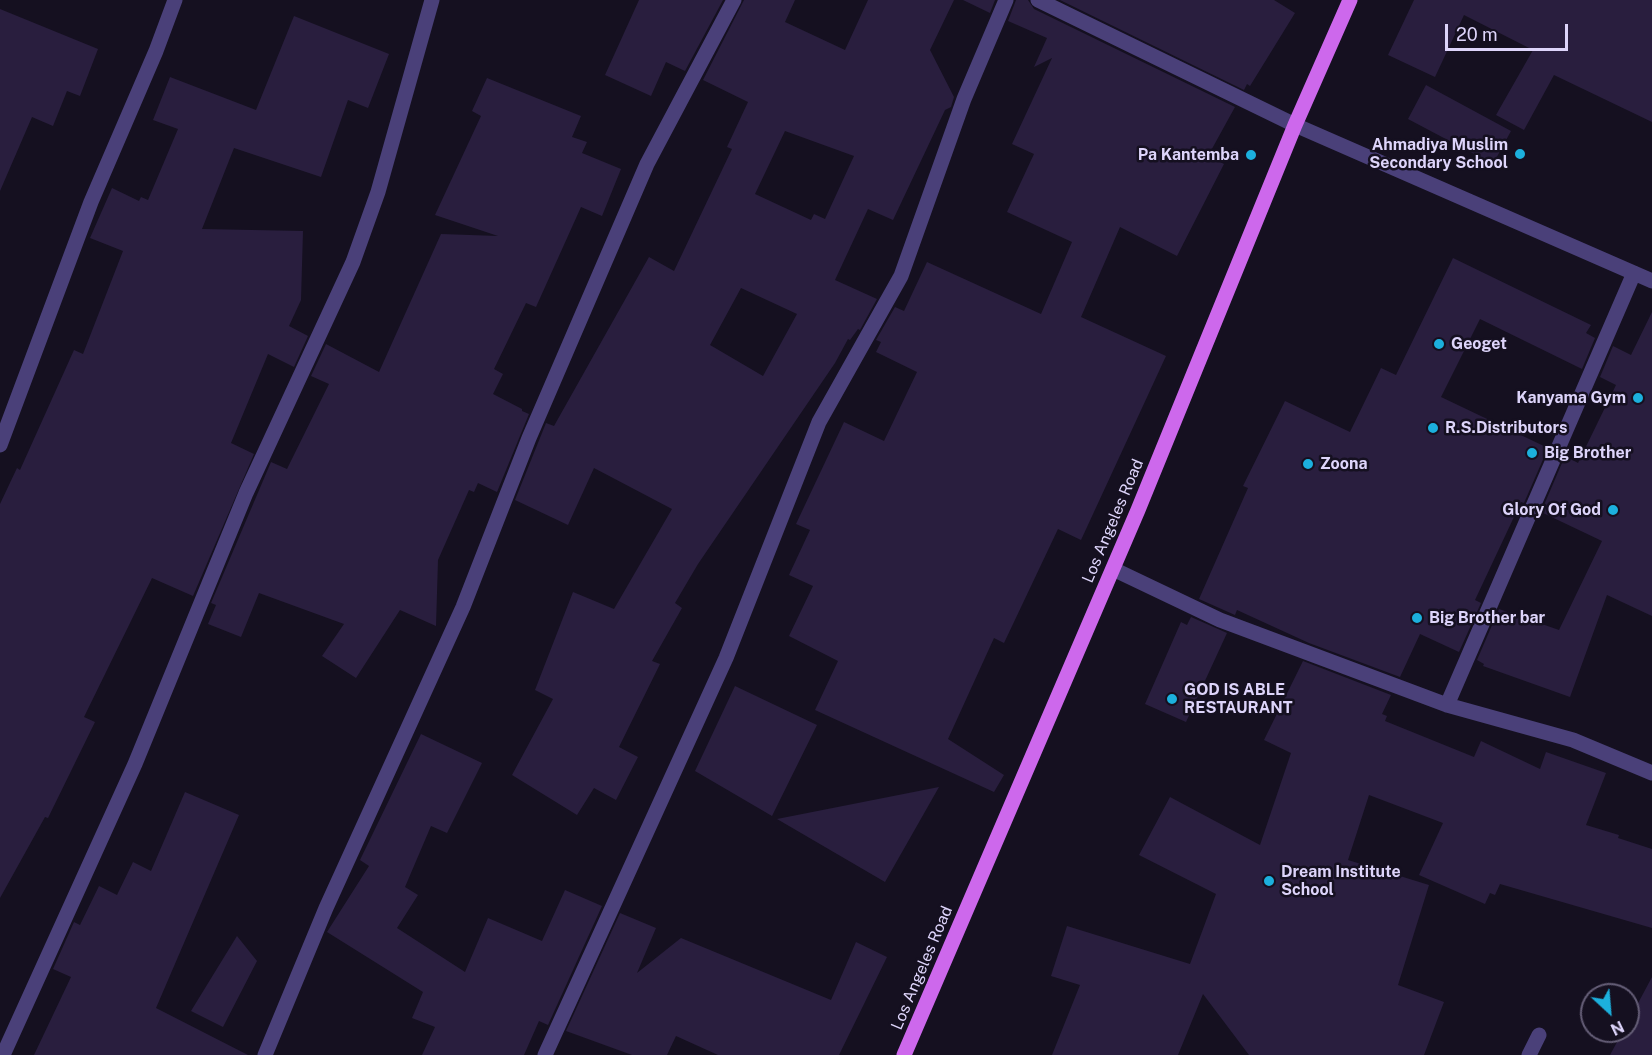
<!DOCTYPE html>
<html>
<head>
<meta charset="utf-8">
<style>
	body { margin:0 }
	#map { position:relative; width:1652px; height:1055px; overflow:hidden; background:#151020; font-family:"Public Sans",sans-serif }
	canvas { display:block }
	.north { position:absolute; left:1580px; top:983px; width:60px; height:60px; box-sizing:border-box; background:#151020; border:2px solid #655e77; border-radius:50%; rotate:154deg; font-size:16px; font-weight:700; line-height:24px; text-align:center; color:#ddd4fa }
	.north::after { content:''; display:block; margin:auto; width:21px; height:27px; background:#1cb0dd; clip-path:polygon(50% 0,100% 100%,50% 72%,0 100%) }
	.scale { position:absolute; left:1445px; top:24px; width:123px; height:27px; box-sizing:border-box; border:3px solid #ddd4fa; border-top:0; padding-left:8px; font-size:18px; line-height:21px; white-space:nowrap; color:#ddd4fa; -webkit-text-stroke:4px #151020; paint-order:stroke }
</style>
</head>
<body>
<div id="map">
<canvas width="1652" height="1055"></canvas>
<div class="north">N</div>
<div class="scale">20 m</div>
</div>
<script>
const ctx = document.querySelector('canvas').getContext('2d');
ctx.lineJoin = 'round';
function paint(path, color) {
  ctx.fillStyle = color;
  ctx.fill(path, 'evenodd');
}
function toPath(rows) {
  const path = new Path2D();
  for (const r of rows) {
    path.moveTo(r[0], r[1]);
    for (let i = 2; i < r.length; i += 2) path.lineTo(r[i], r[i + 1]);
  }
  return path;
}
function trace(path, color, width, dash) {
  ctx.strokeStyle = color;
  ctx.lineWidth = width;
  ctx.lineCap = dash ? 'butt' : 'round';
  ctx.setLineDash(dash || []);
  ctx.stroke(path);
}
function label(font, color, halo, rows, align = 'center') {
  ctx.font = font + ' "Public Sans",sans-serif';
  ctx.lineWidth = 5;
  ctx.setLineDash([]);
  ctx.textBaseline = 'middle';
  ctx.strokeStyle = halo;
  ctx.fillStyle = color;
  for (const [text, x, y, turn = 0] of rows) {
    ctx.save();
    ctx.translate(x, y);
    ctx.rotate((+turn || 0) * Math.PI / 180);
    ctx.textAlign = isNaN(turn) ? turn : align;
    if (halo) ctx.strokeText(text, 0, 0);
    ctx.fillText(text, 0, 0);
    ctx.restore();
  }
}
const building = toPath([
	[639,0,723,0,685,71,666,62,651,96,605,75],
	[744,0,795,0,785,22,845,50,868,0,954,0,930,50,954,97,951,107,945,110,893,220,868,209,835,280,877,299,860,330,858,329,850,340,848,339,835,363,698,564,675,603,682,608,652,661,660,664,619,747,638,757,616,800,594,788,577,815,512,775,553,699,535,690,573,592,614,609,672,509,594,468,568,525,515,500,546,423,554,426,649,257,674,271,732,149,727,147,748,102,703,80],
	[785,131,854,156,825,219,814,214,811,220,755,194],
	[741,288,797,314,763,376,710,345],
	[963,0,995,0,990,13],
	[1016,0,1028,0,1034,9,1235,107,1208,156,1224,164,1177,256,1120,227,1081,317,1166,356,1081,540,1058,529,1004,643,994,638,948,739,1004,775,994,792,815,710,838,661,789,636,813,586,789,575,810,530,796,524,844,422,884,441,917,372,876,352,881,342,876,340,895,307,904,311,927,262,1041,314,1072,242,1007,212,1034,154,1012,144,1052,58,1034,67,1047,38,1008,21],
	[1060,0,1274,0,1295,13,1250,86,1247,84,1244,90],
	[1414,0,1652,0,1652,122,1554,75,1524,130,1496,115,1533,50,1464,15,1435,77,1388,55],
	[0,9,98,49,80,96,67,91,53,126,32,117,0,191],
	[294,16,389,54,368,108,348,100,321,177,234,148,202,229,303,231,301,300,289,326,308,336,294,367,268,354,231,443,254,454,193,596,152,578,84,717,95,722,48,818,45,817,0,898,0,504,17,468,20,470,74,350,83,354,123,251,90,238,112,188,139,201,141,197,148,200,178,129,153,120,170,77,256,110],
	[487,78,581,116,572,137,587,142,582,153,621,169,602,216,581,207,536,307,526,303,494,369,503,374,493,394,522,409,522,411,529,414,497,492,478,483,474,492,469,490,438,560,436,626,400,610,356,678,322,656,344,624,259,593,241,637,208,624,216,605,211,603,271,462,287,469,329,384,311,376,326,344,379,372,441,234,498,236,435,215,481,116,472,111],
	[1426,85,1511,131,1493,164,1408,119],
	[1453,258,1591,325,1586,333,1595,338,1582,369,1480,319,1441,397,1548,448,1524,503,1521,502,1475,600,1481,603,1459,652,1420,634,1400,677,1309,643,1237,610,1235,615,1199,599,1248,488,1243,486,1285,401,1350,432,1381,368,1396,375],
	[1652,312,1652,616,1607,595,1570,697,1483,666,1484,664,1477,660,1499,609,1559,630,1602,541,1541,512,1565,456,1578,463,1616,385,1600,377,1613,346,1631,355],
	[1191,617,1227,633,1186,722,1145,704,1181,622,1187,625],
	[1303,661,1391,695,1382,714,1387,716,1385,721,1474,757,1481,741,1540,769,1546,752,1606,773,1586,825,1619,835,1618,838,1652,849,1652,928,1500,884,1495,895,1490,893,1485,904,1419,875,1443,823,1369,795,1348,860,1429,885,1398,985,1444,1002,1424,1055,1249,1055,1203,994,1178,1055,1052,1055,1080,985,1051,976,1067,926,1190,964,1216,894,1139,855,1170,797,1260,845,1291,753,1264,740],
	[735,686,817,725,772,816,695,771],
	[421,734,482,763,447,833,431,826,405,887,418,895,397,928,465,972,488,918,542,941,565,890,602,906,548,1025,539,1021,524,1055,422,1055,435,1027,412,1018,423,992,327,932,369,866,360,860],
	[939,787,885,882,777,819],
	[185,792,239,815,156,1008,248,1055,34,1055,71,977,53,969,74,922,80,925,99,886,117,895,133,862,151,871],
	[620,913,656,928,637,973,681,938,831,1000,856,942,887,957,839,1055,718,1055,676,1036,667,1055,632,1055,566,1031],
	[237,936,257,961,223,1027,191,1011],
	[1652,977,1652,1055,1610,1055,1623,1031,1628,1031,1628,1022]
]);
const minor = toPath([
	[1038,0,1295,125,1652,281],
	[0,445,91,202,156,51,175,0],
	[1113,569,1220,620,1447,705,1573,740,1652,773],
	[1447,705,1634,273],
	[3,1055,135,764,246,493,353,262,378,192,432,0],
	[265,1055,326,908,463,607,529,438,647,164,734,0],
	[545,1055,726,658,819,422,901,276,964,99,1006,0],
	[1529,1055,1539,1035]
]);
const major = toPath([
	[904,1055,1138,510,1295,125,1350,0]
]);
const markers = [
	[1520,154,6,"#1cb0dd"],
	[1251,155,6,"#1cb0dd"],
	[1439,344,6,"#1cb0dd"],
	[1638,398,6,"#1cb0dd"],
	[1433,428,6,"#1cb0dd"],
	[1532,453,6,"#1cb0dd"],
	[1308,464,6,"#1cb0dd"],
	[1613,510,6,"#1cb0dd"],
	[1417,618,6,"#1cb0dd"],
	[1172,699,6,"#1cb0dd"],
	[1269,881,6,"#1cb0dd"]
];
const poiNames = [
	["Ahmadiya Muslim",1508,145,"right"],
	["Secondary School",1508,163,"right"],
	["Pa Kantemba",1239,155,"right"],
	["Geoget",1451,344],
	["Kanyama Gym",1626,398,"right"],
	["R.S.Distributors",1445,428],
	["Big Brother",1544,453],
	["Zoona",1320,464],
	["Glory Of God",1601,510,"right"],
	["Big Brother bar",1429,618],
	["GOD IS ABLE",1184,690],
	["RESTAURANT",1184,708],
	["Dream Institute",1281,872],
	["School",1281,890]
];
const streetNames = [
	["Los Angeles Road",1113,521,-67],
	["Los Angeles Road",922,968,-67]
];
paint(building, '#291e3e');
trace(minor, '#4a4079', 15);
trace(major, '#cd68ec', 15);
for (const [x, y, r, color] of markers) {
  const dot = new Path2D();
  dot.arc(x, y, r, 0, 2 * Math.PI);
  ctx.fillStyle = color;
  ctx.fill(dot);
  trace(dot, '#151020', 2);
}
label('bold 16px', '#ddd4fa', '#151020', poiNames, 'left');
label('16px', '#ddd4fa', '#151020', streetNames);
</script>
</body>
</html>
